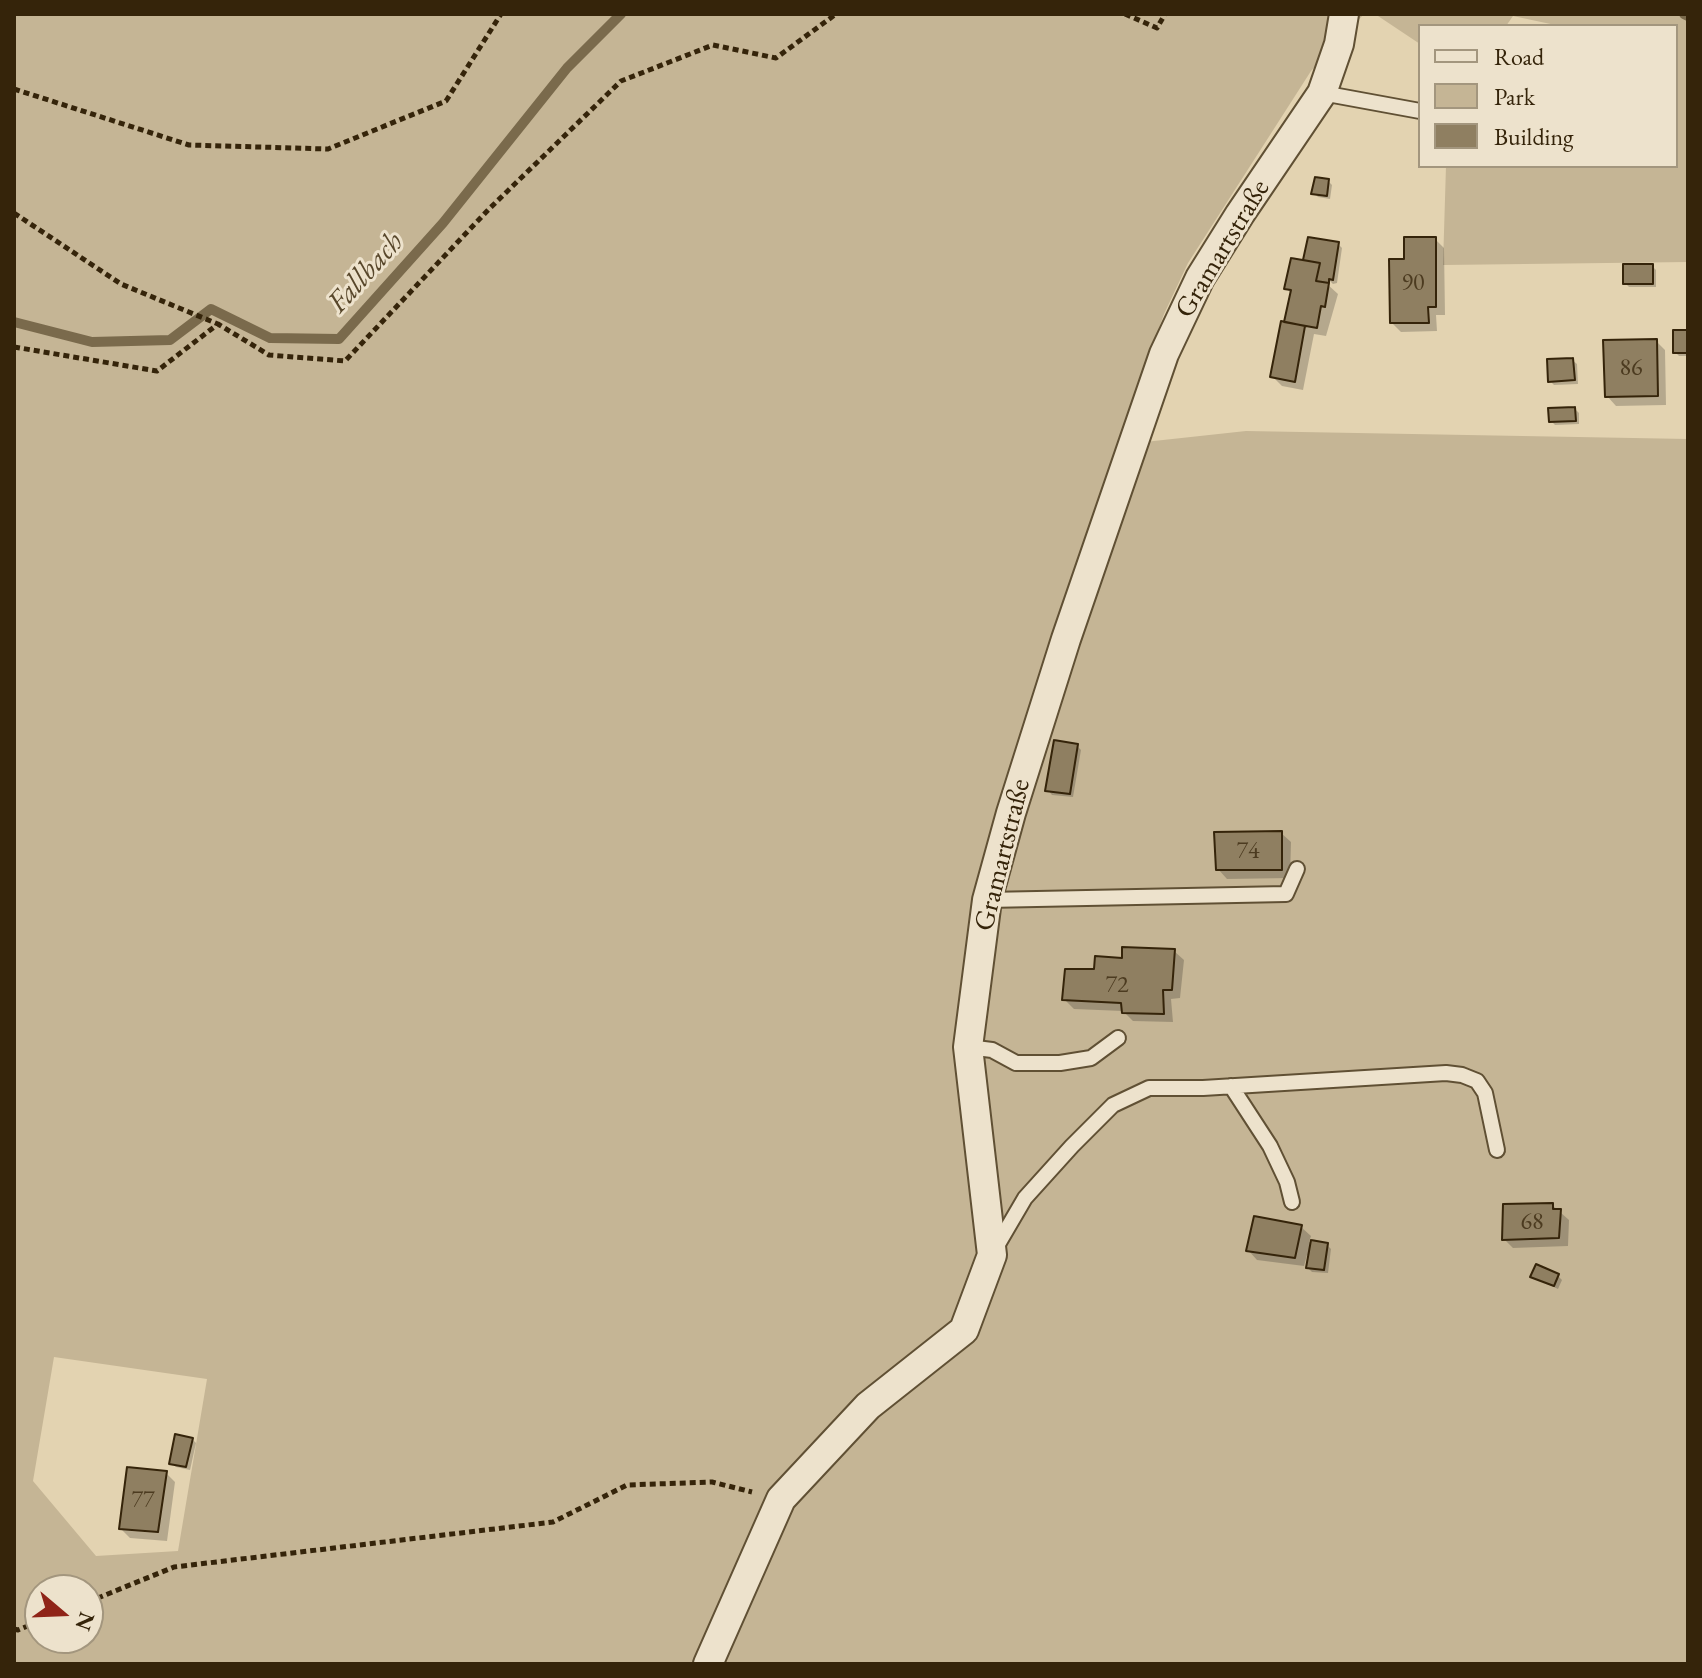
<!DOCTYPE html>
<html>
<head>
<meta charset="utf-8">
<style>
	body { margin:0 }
	#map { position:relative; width:1702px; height:1678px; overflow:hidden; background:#e3d3b1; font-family:"EB Garamond",serif }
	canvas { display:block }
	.frame { position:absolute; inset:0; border:16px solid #35240a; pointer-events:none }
	.legend { position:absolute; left:1418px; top:24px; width:260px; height:144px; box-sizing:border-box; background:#ede2cc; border:2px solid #a3967e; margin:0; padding:10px 14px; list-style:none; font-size:24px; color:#35240a }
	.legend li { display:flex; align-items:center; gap:16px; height:40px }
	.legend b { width:40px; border:2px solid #a3967e }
	.north { position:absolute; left:24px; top:1574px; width:80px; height:80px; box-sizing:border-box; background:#ede2cc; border:2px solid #a3967e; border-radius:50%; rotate:109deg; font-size:22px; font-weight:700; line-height:32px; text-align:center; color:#35240a }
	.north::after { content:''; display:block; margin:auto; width:28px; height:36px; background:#8f2418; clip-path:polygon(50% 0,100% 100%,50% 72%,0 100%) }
</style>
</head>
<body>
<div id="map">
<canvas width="1702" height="1678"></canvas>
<div class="frame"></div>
<ul class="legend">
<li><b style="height:10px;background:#ede2cc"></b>Road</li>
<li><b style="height:22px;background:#c5b595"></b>Park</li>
<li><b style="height:22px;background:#8f7f61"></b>Building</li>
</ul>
<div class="north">N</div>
</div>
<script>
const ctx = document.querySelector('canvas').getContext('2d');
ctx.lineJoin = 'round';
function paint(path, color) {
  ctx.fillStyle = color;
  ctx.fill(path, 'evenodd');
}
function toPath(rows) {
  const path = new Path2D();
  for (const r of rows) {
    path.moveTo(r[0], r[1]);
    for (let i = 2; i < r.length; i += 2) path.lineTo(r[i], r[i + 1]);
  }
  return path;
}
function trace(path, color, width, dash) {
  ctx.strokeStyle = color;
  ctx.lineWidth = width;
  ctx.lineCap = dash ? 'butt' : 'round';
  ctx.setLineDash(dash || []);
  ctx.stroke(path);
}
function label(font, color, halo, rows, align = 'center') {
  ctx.font = font + ' "EB Garamond",serif';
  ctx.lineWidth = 6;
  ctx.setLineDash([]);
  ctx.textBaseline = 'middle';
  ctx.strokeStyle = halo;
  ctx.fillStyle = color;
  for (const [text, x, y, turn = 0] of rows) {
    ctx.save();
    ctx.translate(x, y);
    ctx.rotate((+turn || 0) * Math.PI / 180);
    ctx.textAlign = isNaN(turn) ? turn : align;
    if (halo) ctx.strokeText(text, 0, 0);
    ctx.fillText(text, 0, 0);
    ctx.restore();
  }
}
const green = toPath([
	[14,14,1364,14,1311,71,1188,263,1164,314,1117,445,1246,431,1688,439,1688,1664,14,1664],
	[54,1357,207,1379,178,1551,96,1556,33,1481],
	[40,1590,88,1590,88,1638,40,1638],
	[1375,14,1688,14,1688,262,1443,265,1446,166,1676,166,1676,26,1560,26,1513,16,1506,26,1420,26,1420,44]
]);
const shadow = toPath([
	[1328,181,1332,185,1330,199,1318,197,1314,193],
	[1435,239,1444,248,1445,315,1436,315,1437,331,1401,332,1392,323,1406,261],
	[1338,244,1342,248,1337,283,1333,284,1327,278,1327,284,1338,294,1326,336,1314,334,1303,390,1282,386,1273,377,1292,294,1286,288,1309,263,1306,259],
	[1652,266,1656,270,1656,287,1629,287,1625,283],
	[1688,332,1688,356,1679,356,1675,352],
	[1656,341,1665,350,1666,405,1616,406,1607,396],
	[1572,360,1577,364,1578,384,1554,385,1550,381],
	[1575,409,1579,413,1579,424,1555,425,1551,421],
	[1077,746,1081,750,1073,797,1052,795,1048,790],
	[1281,833,1291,842,1290,878,1227,879,1218,869],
	[1174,951,1184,960,1180,998,1171,999,1173,1022,1133,1021,1123,1011,1074,1009,1064,999,1095,971,1124,960],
	[1552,1205,1569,1220,1568,1246,1513,1248,1504,1239],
	[1301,1227,1311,1236,1309,1242,1327,1245,1331,1249,1328,1273,1312,1272,1308,1268,1310,1255,1307,1255,1304,1266,1257,1260,1248,1250],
	[1558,1276,1562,1280,1558,1289,1532,1277],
	[192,1439,196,1443,190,1470,176,1467,172,1463],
	[166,1473,175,1482,167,1541,130,1538,121,1529]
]);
const stream = toPath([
	[1684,14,1688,16],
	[14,322,92,342,170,340,211,309,270,338,339,339,443,223,567,68,621,14]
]);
const building = toPath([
	[1315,177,1329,179,1327,196,1311,194,1315,177],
	[1308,237,1339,242,1333,280,1329,279,1329,283,1316,281,1320,263,1303,260,1308,237],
	[1404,237,1436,237,1436,307,1428,307,1429,323,1390,323,1389,259,1404,259,1404,237],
	[1291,258,1320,263,1316,281,1329,283,1325,307,1321,306,1317,328,1284,322,1291,290,1284,289,1291,258],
	[1623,264,1653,264,1653,284,1623,284,1623,264],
	[1281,321,1305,326,1295,382,1270,377,1281,321],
	[1673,330,1688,330,1688,353,1673,353,1673,330],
	[1657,339,1658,396,1605,397,1603,340,1657,339],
	[1573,358,1575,380,1548,382,1547,359,1573,358],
	[1575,407,1576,421,1549,422,1548,408,1575,407],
	[1054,740,1078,744,1070,794,1045,791,1054,740],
	[1282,831,1282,870,1216,870,1214,832,1282,831],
	[1122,947,1175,949,1172,990,1163,990,1164,1014,1122,1013,1121,1003,1062,1000,1065,969,1094,969,1095,956,1122,958,1122,947],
	[1553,1203,1553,1209,1561,1209,1559,1238,1502,1240,1503,1204,1553,1203],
	[1254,1216,1302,1225,1295,1258,1246,1251,1254,1216],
	[1311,1240,1328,1243,1324,1270,1306,1268,1311,1240],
	[1536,1264,1559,1274,1554,1286,1530,1277,1536,1264],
	[175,1434,193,1438,186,1467,169,1464,175,1434],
	[127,1467,167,1471,158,1532,119,1529,127,1467]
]);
const path = toPath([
	[1125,14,1157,28,1165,14],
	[14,89,189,145,328,149,446,101,501,14],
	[14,213,121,284,218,324],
	[14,347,157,371,218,324,269,355,345,361,489,209,621,81,713,45,776,58,836,14],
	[88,1602,174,1567,553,1522,627,1485,712,1482,752,1492],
	[14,1629,18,1630,40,1621]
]);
const service = toPath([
	[1322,93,1420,111],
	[987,900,1286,894,1297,869],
	[968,1047,992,1050,1016,1063,1060,1063,1091,1058,1118,1038],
	[1231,1086,1270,1146,1287,1182,1292,1202],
	[994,1251,1025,1198,1072,1146,1113,1105,1149,1088,1203,1088,1446,1073,1462,1075,1477,1081,1485,1093,1497,1150]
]);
const minor = toPath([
	[708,1664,781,1499,868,1406,964,1330,992,1255,968,1047,987,900,1011,813,1066,639,1164,354,1200,278,1240,214,1322,93,1339,44,1344,14]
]);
const numberNames = [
	["90",1413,283],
	["86",1631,368],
	["74",1248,851],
	["72",1117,985],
	["68",1532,1222],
	["77",143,1500]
];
const streetNames = [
	["Gramartstraße",1223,249,-59],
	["Gramartstraße",1003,855,-76]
];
const waterNames = [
	["Fallbach",366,273,-48]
];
paint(green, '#c5b595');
paint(shadow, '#0003');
trace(stream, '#7a6a4c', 10);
paint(building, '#8f7f61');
trace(building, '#35240a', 2);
trace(service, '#605034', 18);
trace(minor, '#605034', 32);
trace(path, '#35240a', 5, [6, 4]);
trace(service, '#ede2cc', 14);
trace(minor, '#ede2cc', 28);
label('24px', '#4c3b20', null, numberNames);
label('28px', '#35240a', '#ede2cc', streetNames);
label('italic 30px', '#58472b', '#ede2cc', waterNames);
</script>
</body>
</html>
